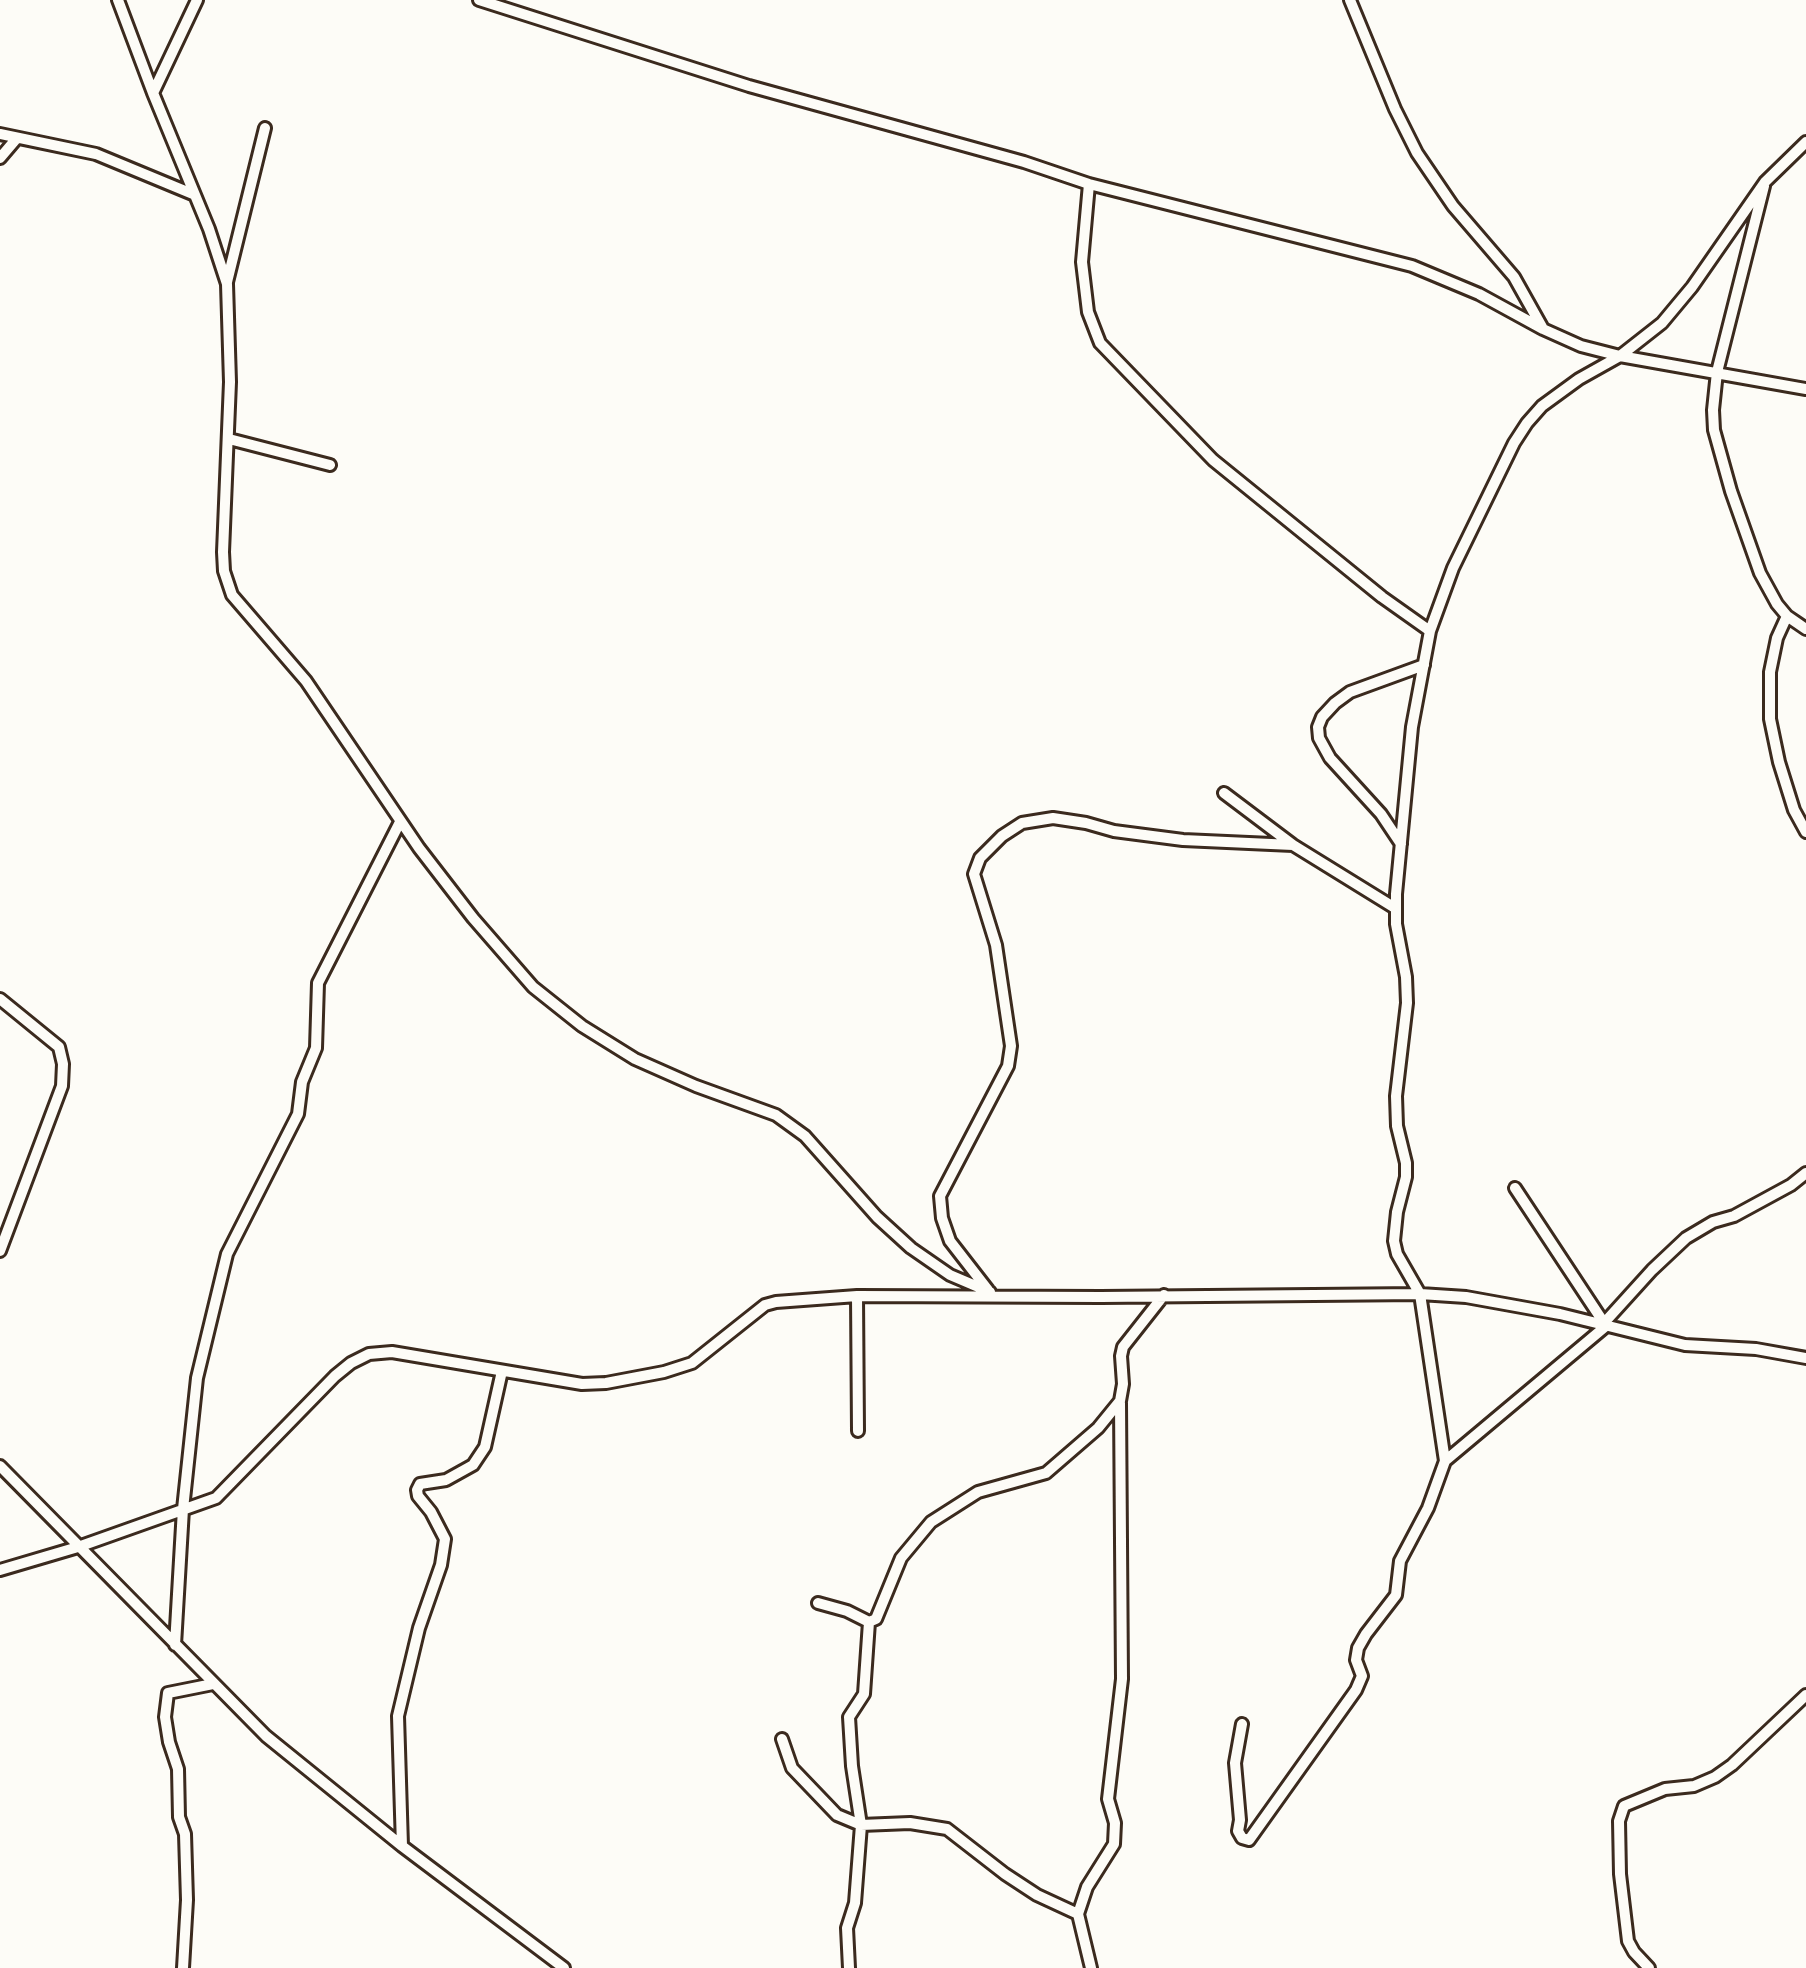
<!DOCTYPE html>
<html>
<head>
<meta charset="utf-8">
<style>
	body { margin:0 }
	canvas { display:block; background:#fdfcf7 }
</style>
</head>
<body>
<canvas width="1806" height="1968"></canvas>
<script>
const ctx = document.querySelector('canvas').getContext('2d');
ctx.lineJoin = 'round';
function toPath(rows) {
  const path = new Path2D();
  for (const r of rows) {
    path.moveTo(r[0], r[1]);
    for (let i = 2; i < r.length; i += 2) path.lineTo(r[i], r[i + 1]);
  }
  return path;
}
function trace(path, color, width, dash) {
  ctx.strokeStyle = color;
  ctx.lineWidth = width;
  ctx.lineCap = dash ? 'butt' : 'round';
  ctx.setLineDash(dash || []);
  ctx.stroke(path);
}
const minor = toPath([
	[118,0,153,93,209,229,227,284,230,382,223,552,224,571,232,595,306,681,419,848,473,918,533,987,582,1026,635,1059,696,1086,776,1115,805,1136,877,1217,911,1248,950,1275,990,1292],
	[479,0,749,86,1024,162,1089,184,1412,266,1479,294,1543,329,1581,346,1620,356,1806,389],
	[1350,0,1395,109,1417,153,1453,206,1514,277,1542,327],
	[153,93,197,0],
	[0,134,96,154,195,195],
	[0,158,17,138],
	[1089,184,1082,262,1088,312,1100,343,1213,460,1382,597,1430,631],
	[1764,186,1717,372,1713,410,1714,430,1731,491,1760,573,1777,604,1787,616,1806,629],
	[227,282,265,128],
	[229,439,330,465],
	[1787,616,1777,638,1770,672,1770,719,1779,762,1794,810,1806,832],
	[1224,793,1293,845,1395,908],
	[1401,844,1381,814,1330,758,1319,738,1318,727,1322,717,1335,703,1350,692,1424,665],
	[0,999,59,1047,63,1064,62,1086,0,1251],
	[988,1290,950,1241,942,1218,940,1196,1008,1066,1011,1046,996,945,974,874,980,858,1002,836,1022,823,1053,818,1086,823,1114,831,1183,840,1293,845],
	[857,1296,858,1431],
	[1604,1323,1652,1270,1686,1238,1713,1222,1734,1216,1791,1185,1806,1173],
	[1445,1461,1420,1294,1397,1254,1394,1241,1397,1212,1406,1177,1406,1163,1397,1126,1396,1096,1407,1003,1406,977,1396,924,1396,894,1412,727,1430,631,1453,568,1514,443,1527,423,1542,406,1579,379,1620,356,1662,323,1692,287,1765,182,1806,142],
	[0,1466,266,1736,402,1846,564,1968],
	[0,1570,78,1547,216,1498,335,1376,351,1363,369,1354,392,1352,582,1384,606,1383,664,1372,692,1363,765,1305,776,1302,857,1296,1101,1297,1420,1294,1466,1297,1560,1314,1685,1345,1756,1349,1806,1358],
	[818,1603,847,1611,869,1622,876,1619,901,1558,931,1522,978,1492,1046,1473,1098,1428,1120,1401,1123,1384,1121,1356,1123,1347,1164,1295],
	[175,1645,183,1509,197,1378,227,1254,298,1114,302,1082,316,1048,318,983,400,822],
	[1242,1724,1235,1763,1240,1820,1238,1831,1242,1838,1249,1840,1356,1690,1362,1676,1356,1660,1358,1648,1366,1634,1396,1595,1400,1561,1428,1508,1445,1461,1606,1326,1515,1188],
	[782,1739,792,1768,837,1815,861,1825,910,1823,947,1829,1005,1874,1037,1895,1078,1914,1091,1968],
	[402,1846,398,1716,419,1628,441,1565,445,1539,431,1512,418,1496,417,1490,420,1484,446,1480,473,1465,485,1447,502,1371],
	[1078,1914,1087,1887,1114,1844,1115,1823,1108,1799,1122,1679,1120,1403],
	[183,1968,187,1900,185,1834,179,1817,178,1769,169,1742,165,1717,168,1693,213,1684],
	[849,1968,847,1928,855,1903,861,1825,852,1766,849,1717,864,1694,869,1622],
	[1649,1968,1634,1952,1628,1941,1620,1874,1619,1821,1624,1806,1665,1789,1694,1786,1715,1777,1732,1765,1806,1695]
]);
trace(minor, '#3b2a1e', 16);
trace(minor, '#fdfcf7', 10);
</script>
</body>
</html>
